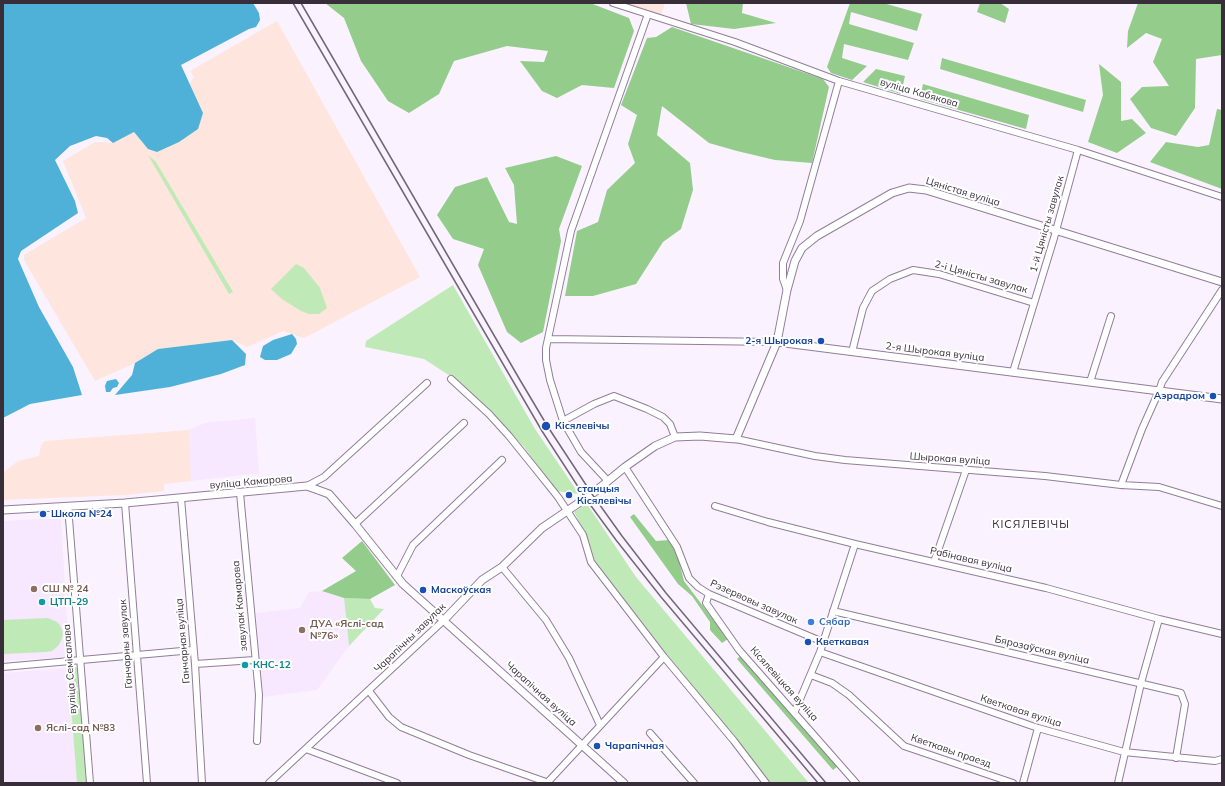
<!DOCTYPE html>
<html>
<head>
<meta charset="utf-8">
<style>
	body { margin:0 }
	#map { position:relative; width:1225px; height:786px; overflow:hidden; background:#fbf2ff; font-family:Mulish,sans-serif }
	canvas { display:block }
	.frame { position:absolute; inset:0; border:4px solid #372e3a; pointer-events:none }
</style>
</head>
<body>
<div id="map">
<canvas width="1225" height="786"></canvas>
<div class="frame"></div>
</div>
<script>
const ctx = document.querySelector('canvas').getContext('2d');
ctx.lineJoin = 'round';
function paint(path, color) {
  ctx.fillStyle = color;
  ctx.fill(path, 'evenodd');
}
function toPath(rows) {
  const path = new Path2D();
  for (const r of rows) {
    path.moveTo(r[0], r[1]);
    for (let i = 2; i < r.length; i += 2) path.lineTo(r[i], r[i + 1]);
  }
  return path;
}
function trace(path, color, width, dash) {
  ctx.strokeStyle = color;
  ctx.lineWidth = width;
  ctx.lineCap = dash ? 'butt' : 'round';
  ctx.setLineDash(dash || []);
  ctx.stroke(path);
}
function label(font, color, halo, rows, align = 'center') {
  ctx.font = font + ' Mulish,sans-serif';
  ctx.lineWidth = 4;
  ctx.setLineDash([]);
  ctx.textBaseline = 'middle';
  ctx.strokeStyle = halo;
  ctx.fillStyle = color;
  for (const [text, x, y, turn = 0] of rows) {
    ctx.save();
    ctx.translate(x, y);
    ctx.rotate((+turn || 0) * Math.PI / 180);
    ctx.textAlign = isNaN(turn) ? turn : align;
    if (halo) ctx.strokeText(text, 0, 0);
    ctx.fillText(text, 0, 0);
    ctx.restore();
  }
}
const built = toPath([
	[255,418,259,473,191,481,189,430,205,423],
	[61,518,69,657,3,661,3,521],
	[322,591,344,598,349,646,317,690,263,697,256,613,300,608,309,592],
	[68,668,77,783,3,783,3,673]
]);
const industrial = toPath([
	[622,3,665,3,661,15],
	[277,21,420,277,304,338,283,331,247,347,232,340,158,349,135,363,95,381,24,260,24,255,86,218,63,161,95,142,113,143,134,132,148,149,194,77,190,71],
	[189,430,191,481,164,484,164,491,125,495,3,500,3,473,18,461,39,456,41,445,45,441]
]);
const green = toPath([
	[148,155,156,162,233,292,229,294],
	[296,264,304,268,320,288,327,308,319,314,309,314,301,311,282,299,271,289],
	[453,285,535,429,579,494,555,491,524,447,461,383,424,359,365,347,366,341],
	[587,504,636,577,809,783,771,783,669,657,595,561,588,539,574,512],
	[344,598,370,599,375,608,384,609,349,646],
	[48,618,57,622,60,625,62,630,63,635,61,641,58,646,52,651,46,652,3,654,3,620],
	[77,667,87,783,77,783,68,668]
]);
const forest = toPath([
	[325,3,590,3,629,18,634,31,614,88,582,85,557,98,542,91,520,61,544,62,548,51,507,46,454,61,439,94,409,113,388,101,361,61,344,18],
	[686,3,743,3,742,13,776,23,734,29,691,24],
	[850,3,883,3,922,14,917,31,851,12,849,24,914,43,908,60,844,44,842,58,867,66,852,80,831,73,827,67],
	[980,3,1000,3,1009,9,1005,23,977,12],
	[1138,3,1222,3,1222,55,1196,59,1195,108,1176,136,1151,128,1130,99,1142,87,1169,86,1153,62,1162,39,1146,33,1127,48,1128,31],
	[672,27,823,79,829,87,812,163,775,160,737,151,709,143,662,106,657,135,690,163,693,190,681,229,663,242,636,284,593,296,565,296,577,231,598,222,607,190,635,163,628,144,637,115,621,105,647,38,656,37],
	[942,58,1086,100,1083,112,940,69],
	[1099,64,1121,82,1121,121,1132,119,1146,133,1117,153,1088,142,1103,95],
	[876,69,905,76,901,94,863,82],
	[923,84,1029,115,1026,129,920,99],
	[1217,109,1222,110,1222,189,1150,162,1166,142,1198,147,1209,145],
	[556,156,582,166,559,229,561,241,543,332,521,343,507,332,478,265,484,249,453,239,437,215,455,187,487,177,509,222,517,224,514,185,505,168],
	[634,514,656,541,669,540,677,553,684,581,728,639,722,643,710,630,710,622,692,596,678,584,630,517],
	[362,541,395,585,370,599,344,598,322,591,356,571,342,558],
	[741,655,838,766,833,770,737,659]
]);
const water = toPath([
	[3,3,253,3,259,13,260,20,256,27,249,29,181,65,203,113,198,129,179,142,157,152,148,149,134,132,113,143,107,138,96,136,70,146,55,160,75,201,78,213,21,251,18,259,39,307,73,367,82,395,30,404,3,418],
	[292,334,296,339,297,344,291,354,277,360,265,360,260,357,263,346,273,340],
	[232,340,246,354,245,365,221,374,170,387,115,395,132,375,135,363,158,349],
	[116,379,119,383,117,387,113,388,110,392,106,392,105,386,107,381]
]);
const minor = toPath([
	[613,3,735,42,839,81,1078,150,1222,197],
	[787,290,783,279,783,263,800,221,839,81],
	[549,339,777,342],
	[852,352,863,308,872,291,890,279,913,270,939,274,1034,303],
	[1013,372,1054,238,1078,150],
	[451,379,489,414,509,436,534,467,558,497,583,535,591,562,664,657,734,741,766,783],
	[1090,382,1111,316],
	[563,421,594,404,614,396,647,409,663,417,670,424,675,437],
	[736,439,815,456,845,460,1045,476,1121,485,1159,487,1222,506],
	[625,467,677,547,689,578,698,587,709,594,823,642],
	[608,481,581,452,563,421,550,380,546,360,546,348,571,231,648,14],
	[1121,485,1142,429,1159,391,1162,382,1222,290],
	[307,486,324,477,427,383],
	[240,493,259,695,257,741],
	[181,498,195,664,202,783],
	[125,503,147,783],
	[68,506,90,783],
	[715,506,768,522,855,544,1046,588,1159,619,1222,634],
	[355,524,464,423],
	[934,562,966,470],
	[502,567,546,620,569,658,600,725],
	[397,576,413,545,502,460],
	[709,594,706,603,739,650,856,783],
	[833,611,1181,693,1185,704,1176,758],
	[820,652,1038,728,1124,752,1215,761,1222,759],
	[195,664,255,660],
	[3,667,193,650],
	[811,675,832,683,849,695,904,746,1013,783],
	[369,691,389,717,401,727,469,755,549,783],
	[795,711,820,652,855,544],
	[650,733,694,783],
	[306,749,397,783],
	[269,783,444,620],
	[547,783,664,657],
	[1023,783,1038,728],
	[1118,783,1141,683,1159,619]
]);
const tertiary = toPath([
	[777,342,1222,399],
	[3,510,125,503,307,486,329,494,355,524,403,584,624,783],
	[444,620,482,580,502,567,542,528,592,494,625,467,655,446,675,437,700,436,736,439,777,342,787,290,795,261,802,248,817,236,892,193,909,188,926,190,1222,282]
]);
const rail = toPath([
	[293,3,542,431,586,499,616,540,661,597,818,783],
	[301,3,520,380,548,427,592,494,622,536,666,593,826,783]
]);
const markers = [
	[821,341,4,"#1a4fb4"],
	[1213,396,4,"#1a4fb4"],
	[546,426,5,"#1a4fb4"],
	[569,495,4,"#1a4fb4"],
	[43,514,4,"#1a4fb4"],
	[34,589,4,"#8d6e63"],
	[423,590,4,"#1a4fb4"],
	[42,602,4,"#0f9aa8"],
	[811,622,4,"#3f7fe0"],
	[302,630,4,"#8d6e63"],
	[808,642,4,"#1a4fb4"],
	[245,665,4,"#0f9aa8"],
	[38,728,4,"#8d6e63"],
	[597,746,4,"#1a4fb4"]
];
const streetNames = [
	["вуліца Кабякова",919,93,16],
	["Цяністая вуліца",963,192,17],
	["1-й Цяністы завулак",1047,224,-74],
	["2-і Цяністы завулак",981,277,16],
	["2-я Шырокая вуліца",935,352,7],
	["Шырокая вуліца",950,459,4],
	["вуліца Камарова",251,482,-5],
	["Рабінавая вуліца",971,560,13],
	["Рэзервовы завулак",754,602,24],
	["завулак Камарова",240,606,-95],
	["Чарапічны завулак",410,638,-44],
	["Ганчарная вуліца",183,641,-95],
	["Ганчарны завулак",126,644,-94],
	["Бярозаўская вуліца",1042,650,13],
	["вуліца Семісалава",70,669,-94],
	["Кісялевіцкая вуліца",784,684,48],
	["Чарапічная вуліца",541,694,42],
	["Кветкавая вуліца",1021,711,18],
	["Кветкавы праезд",951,751,19]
];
const transitNames = [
	["2-я Шырокая",813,341,"right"],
	["Аэрадром",1205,396,"right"],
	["Кісялевічы",555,426],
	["станцыя",577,489],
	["Кісялевічы",577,501],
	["Школа №24",51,514],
	["Маскоўская",431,590],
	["Кветкавая",816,642],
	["Чарапічная",605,746]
];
const educationNames = [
	["СШ № 24",42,589],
	["ДУА «Яслі-сад",310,624],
	["№76»",310,636],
	["Яслі-сад №83",46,728]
];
const cultureNames = [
	["ЦТП-29",50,602],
	["КНС-12",253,665]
];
const shopNames = [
	["Сябар",819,622]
];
const neighbourhoodNames = [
	["КІСЯЛЕВІЧЫ",1031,525]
];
paint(built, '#f7e7ff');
paint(industrial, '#fee5dd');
paint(green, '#bfeab8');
paint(forest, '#93cc8b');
paint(water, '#4fb1d7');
trace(minor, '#917d9b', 8);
trace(tertiary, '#917d9b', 9);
trace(minor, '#fff', 6);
trace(tertiary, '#fff', 7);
trace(rail, '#716874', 1.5);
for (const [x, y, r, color] of markers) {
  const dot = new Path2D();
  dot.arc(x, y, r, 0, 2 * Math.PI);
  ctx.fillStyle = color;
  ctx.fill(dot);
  trace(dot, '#fff', 1.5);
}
label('10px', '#372e3a', '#fff', streetNames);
label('bold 10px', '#164399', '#fff', transitNames, 'left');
label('bold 10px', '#785e54', '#fff', educationNames, 'left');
label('bold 10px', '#0d838f', '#fff', cultureNames, 'left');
label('bold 10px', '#366cbe', '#fff', shopNames, 'left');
ctx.letterSpacing = '1px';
label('11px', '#35243d', '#fff', neighbourhoodNames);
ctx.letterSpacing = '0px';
</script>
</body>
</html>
